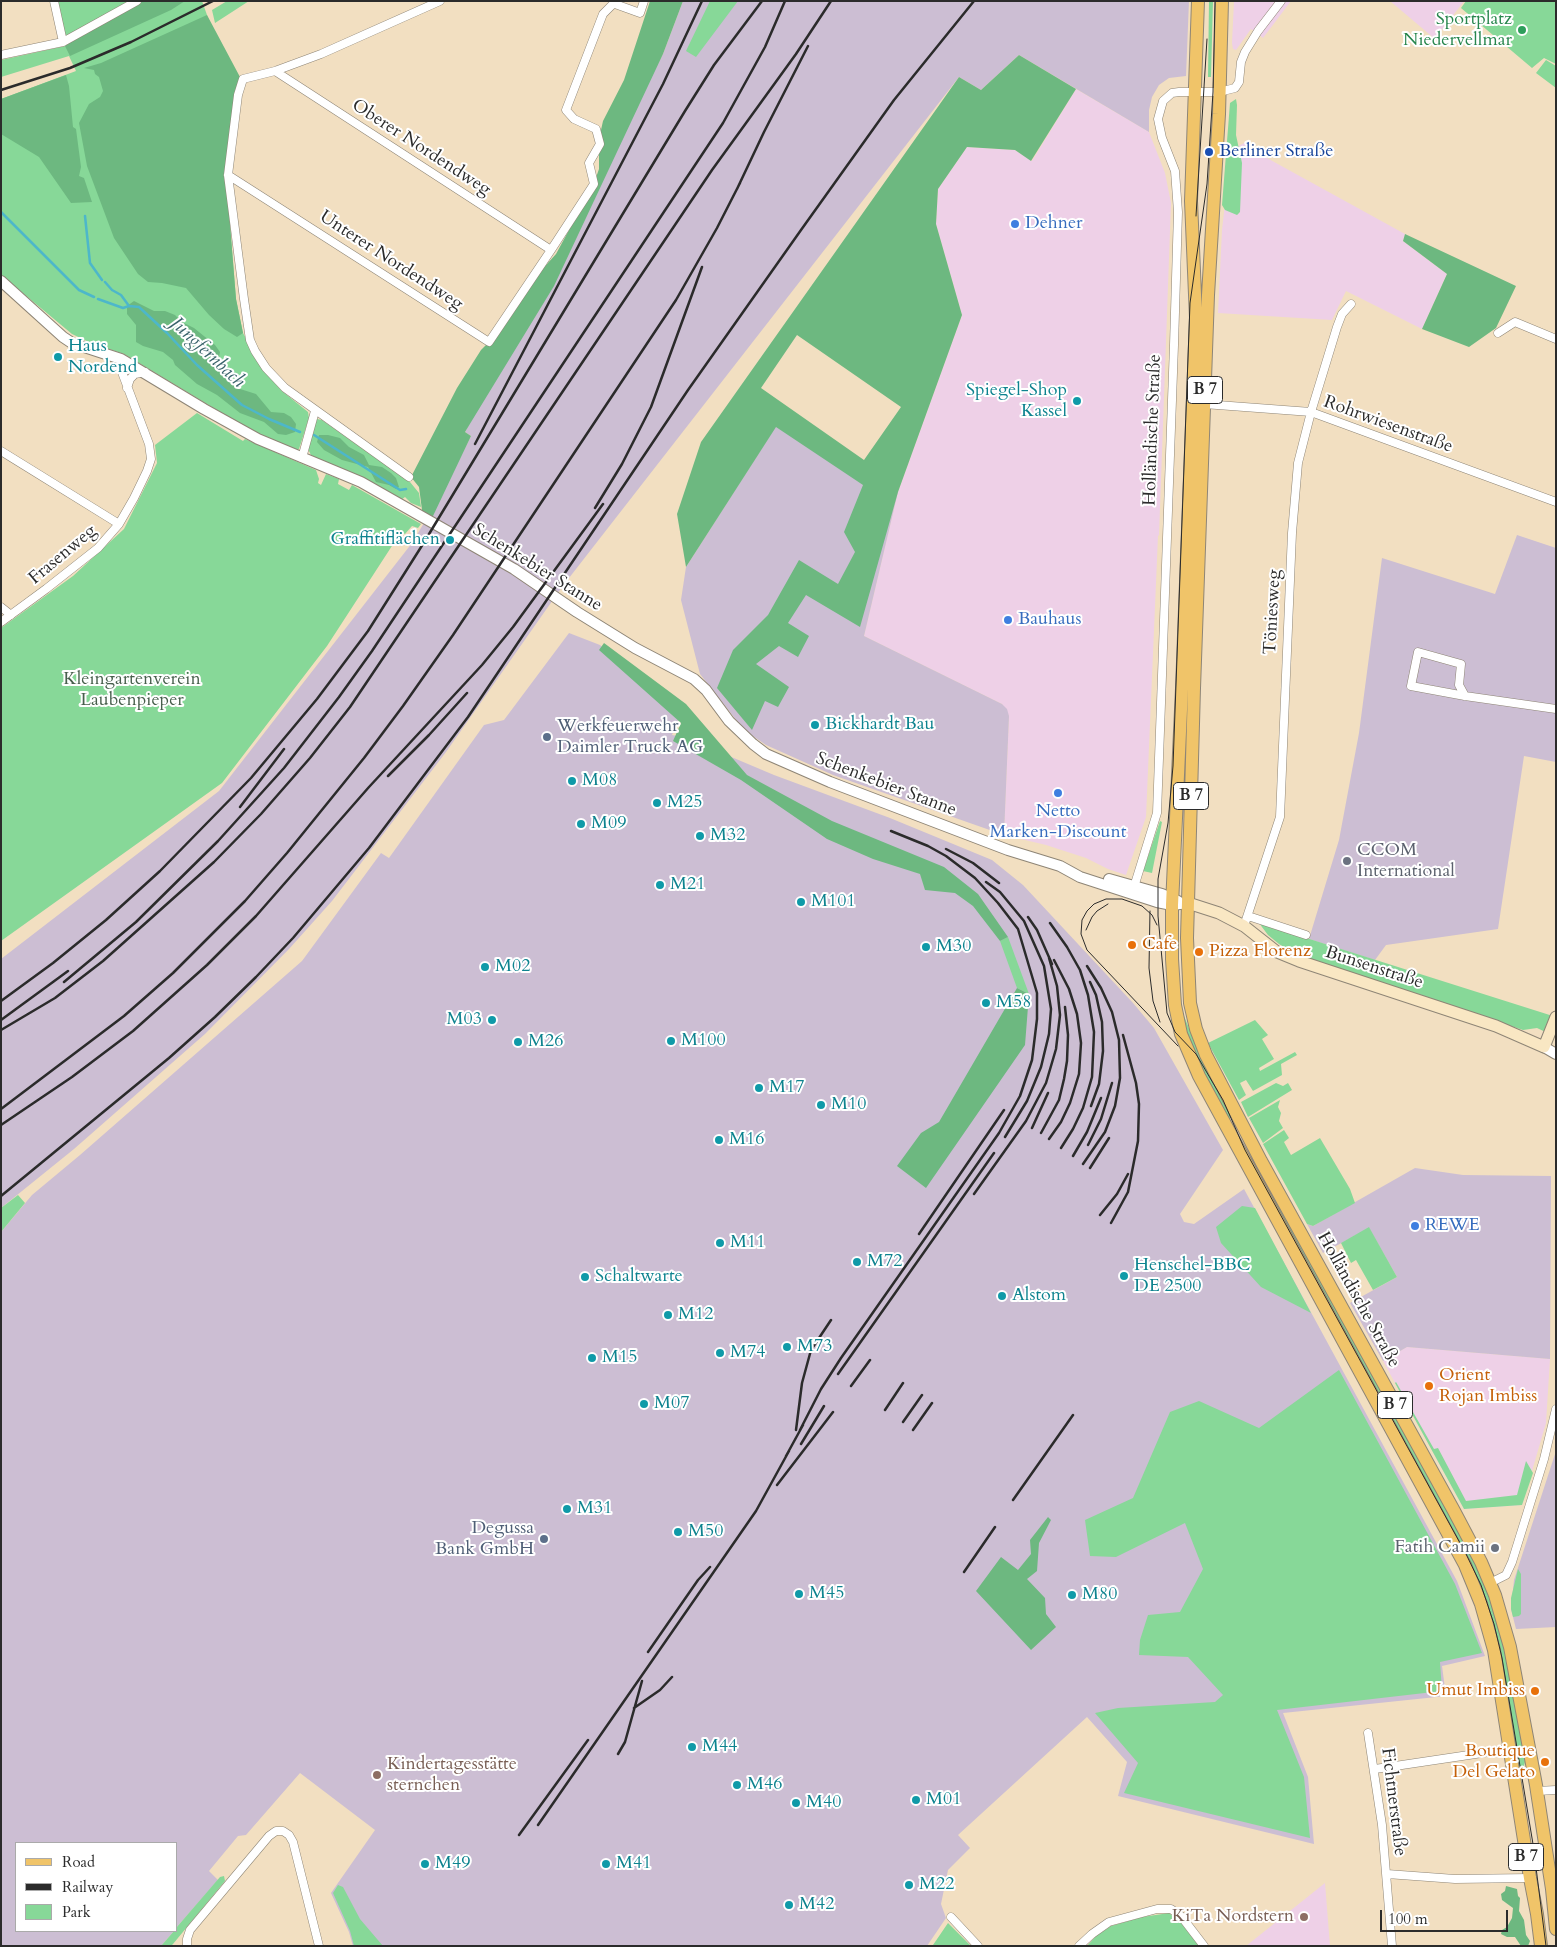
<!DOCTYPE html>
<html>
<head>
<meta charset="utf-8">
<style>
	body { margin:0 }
	#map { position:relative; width:1557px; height:1947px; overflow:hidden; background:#f2dfc1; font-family:Cardo,serif }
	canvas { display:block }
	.frame { position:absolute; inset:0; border:2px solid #2b2b2b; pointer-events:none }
	.legend { position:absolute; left:15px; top:1842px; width:162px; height:90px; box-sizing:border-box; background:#fff; border:1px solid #aaa; margin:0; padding:6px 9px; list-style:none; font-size:15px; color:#2b2b2b }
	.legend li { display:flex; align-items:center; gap:10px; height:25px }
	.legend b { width:25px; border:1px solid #aaa }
	.scale { position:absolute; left:1380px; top:1910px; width:128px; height:22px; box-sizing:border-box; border:2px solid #2b2b2b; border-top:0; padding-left:6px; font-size:15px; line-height:18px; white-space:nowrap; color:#2b2b2b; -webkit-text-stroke:4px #fff; paint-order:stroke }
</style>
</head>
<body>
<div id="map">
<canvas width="1557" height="1947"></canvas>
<div class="frame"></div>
<ul class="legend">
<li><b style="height:6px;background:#f0c469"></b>Road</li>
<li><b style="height:6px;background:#2b2b2b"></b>Railway</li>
<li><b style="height:14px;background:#87d898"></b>Park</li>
</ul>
<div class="scale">100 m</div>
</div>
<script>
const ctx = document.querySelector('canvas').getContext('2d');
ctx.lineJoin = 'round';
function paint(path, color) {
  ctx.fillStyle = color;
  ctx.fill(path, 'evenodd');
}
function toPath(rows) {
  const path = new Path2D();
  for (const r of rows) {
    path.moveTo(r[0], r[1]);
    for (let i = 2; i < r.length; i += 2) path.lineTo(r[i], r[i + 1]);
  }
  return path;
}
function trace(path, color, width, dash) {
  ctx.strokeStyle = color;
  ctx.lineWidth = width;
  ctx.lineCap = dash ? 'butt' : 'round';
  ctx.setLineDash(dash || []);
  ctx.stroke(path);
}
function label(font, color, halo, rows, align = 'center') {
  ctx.font = font + ' Cardo,serif';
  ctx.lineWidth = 4;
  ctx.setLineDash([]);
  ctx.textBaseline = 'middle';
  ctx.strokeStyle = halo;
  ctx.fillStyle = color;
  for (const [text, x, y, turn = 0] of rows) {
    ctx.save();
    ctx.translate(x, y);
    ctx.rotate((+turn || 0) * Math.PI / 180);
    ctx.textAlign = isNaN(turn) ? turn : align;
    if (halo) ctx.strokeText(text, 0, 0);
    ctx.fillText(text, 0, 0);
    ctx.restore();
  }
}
const built = toPath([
	[1234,1,1291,1,1263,38,1251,29,1236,50,1233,49,1232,43],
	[1390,1,1464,1,1435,39],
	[1076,89,1149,132,1165,173,1171,203,1159,535,1158,536,1146,817,1126,875,1108,869,1086,858,1046,845,1004,835,1009,716,1002,704,864,636,898,492,962,315,936,224,938,189,967,147,1015,150,1032,161],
	[1246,142,1256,152,1405,234,1403,241,1447,274,1422,329,1346,291,1332,320,1218,313,1222,230,1231,150],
	[1407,1347,1550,1359,1546,1423,1522,1505,1464,1509,1383,1361],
	[1325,1883,1330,1946,1246,1946]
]);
const industrial = toPath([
	[683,1,1189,1,1186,76,1169,78,1159,85,1152,97,1149,110,1149,132,1019,55,981,90,959,77,562,587,446,752,332,901,289,949,205,1034,74,1149,1,1208,1,959,219,791,412,543,442,493,471,436,465,432,663,54],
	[783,415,898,492,864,636,1002,704,1007,709,1009,716,1004,835,833,775,766,745,744,730,700,674,681,600,686,567],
	[1517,535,1556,548,1556,762,1524,756,1498,929,1386,945,1375,960,1309,939,1339,840,1359,733,1382,558,1495,594],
	[569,633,600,645,680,717,672,735,684,737,774,775,890,818,992,860,1023,885,1133,1003,1154,1028,1223,1150,1180,1214,1184,1222,1194,1224,1244,1189,1457,1581,1485,1656,1442,1666,1446,1696,1283,1713,1308,1777,1314,1844,1118,1796,1127,1762,1087,1717,958,1835,970,1848,948,1870,941,1904,946,1918,927,1946,353,1946,349,1932,331,1893,375,1830,300,1773,246,1835,238,1836,209,1871,218,1880,176,1928,176,1843,16,1843,16,1931,174,1931,161,1946,1,1946,1,1232,32,1195,80,1155,302,961,381,853,389,858,484,725,504,720],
	[1415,1168,1463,1175,1551,1176,1550,1359,1407,1347,1383,1361,1350,1303,1397,1277,1369,1228,1323,1253,1307,1224,1313,1226],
	[1556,1451,1556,1627,1516,1629,1511,1609,1514,1580]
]);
const green = toPath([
	[52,1,202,1,207,15,226,175,236,299,243,333,264,371,282,391,308,412,309,418,299,449,297,450,260,436,124,354,91,343,72,334,1,275,1,99,76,71,69,56,1,77,1,60,65,46],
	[227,1,249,1,215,23,212,10],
	[710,1,738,1,696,57,686,51],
	[1209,1,1213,1,1211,77,1208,77],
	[1466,1,1556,1,1556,64,1544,58,1532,68,1461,8],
	[1546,60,1556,66,1556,88,1536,73],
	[1236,99,1237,105,1236,135,1242,163,1240,212,1237,215,1225,210,1222,205,1230,103],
	[197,413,243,441,245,439,316,470,319,479,318,483,321,485,326,474,339,479,338,484,349,490,352,485,421,524,418,528,412,526,405,534,401,532,327,646,222,783,1,941,1,628,73,576,124,529,157,463,155,445],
	[317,419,322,420,410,482,419,493,421,507,411,503,405,497,401,500,311,455,308,449],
	[1160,821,1162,822,1152,873,1143,871],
	[1259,923,1556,1017,1556,1037,1537,1028,1523,1030,1293,953,1279,944,1268,935],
	[1008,937,1029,994,1017,988,1000,941],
	[1182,1011,1197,1048,1234,1116,1228,1119,1189,1049],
	[1255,1020,1268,1035,1262,1039,1274,1059,1259,1068,1260,1071,1295,1052,1297,1055,1281,1064,1282,1075,1253,1091,1246,1080,1240,1083,1246,1095,1239,1100,1208,1043],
	[1276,1083,1283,1086,1288,1083,1292,1090,1248,1117,1241,1102],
	[1280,1100,1278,1107,1281,1113,1279,1121,1283,1128,1263,1143,1249,1118],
	[1284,1130,1289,1138,1284,1142,1291,1155,1320,1138,1350,1189,1355,1203,1313,1226,1307,1224,1263,1144],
	[1268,1182,1476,1561,1498,1618,1513,1687,1525,1762,1524,1766,1519,1766,1490,1619,1262,1186],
	[18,1195,25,1203,1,1232,1,1208],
	[1242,1206,1255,1208,1311,1313,1261,1287,1221,1243,1216,1227],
	[1369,1227,1397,1277,1373,1290,1356,1260,1351,1263,1341,1243],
	[1339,1370,1455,1584,1482,1653,1440,1662,1442,1691,1277,1710,1304,1777,1310,1838,1124,1793,1138,1763,1095,1713,1118,1708,1215,1702,1223,1695,1188,1657,1139,1655,1140,1640,1148,1615,1180,1612,1203,1569,1185,1523,1116,1557,1090,1556,1085,1520,1133,1498,1170,1412,1199,1401,1259,1428],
	[1396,1382,1434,1449,1438,1448,1466,1501,1517,1495,1526,1461,1533,1473,1522,1505,1464,1509,1395,1383],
	[1518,1569,1521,1574,1521,1614,1519,1616,1513,1617,1511,1609,1511,1598],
	[224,1876,225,1881,173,1944,171,1946,161,1946,174,1931,176,1931,176,1928,220,1877],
	[338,1885,343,1887,360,1919,383,1946,354,1946,350,1931,333,1893],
	[1169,1913,1181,1923,1199,1946,1087,1946,1096,1936,1111,1926,1142,1917],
	[948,1923,971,1946,933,1945]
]);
const forest = toPath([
	[137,1,185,1,171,10,70,56,63,42],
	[650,1,683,1,663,54,554,286,465,432,471,436,433,516,419,515,422,510,419,487,411,477,457,388,481,350,489,342,520,294,556,254,593,186,599,169,599,139,603,121,624,80],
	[207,15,240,77,226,175,236,299,243,333,237,337,224,329,209,315,186,288,162,283,148,282,138,274,114,238,87,166,79,123,89,104,100,97,103,91,99,77,95,74,94,70,84,68,101,63],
	[1019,55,1076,89,1031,161,1015,150,967,147,938,189,936,224,962,315,898,492,860,627,806,595,788,623,809,636,798,657,779,646,756,664,789,687,778,707,765,701,752,730,717,688,733,650,768,615,799,560,838,584,855,552,844,532,863,485,776,427,686,567,677,514,701,442,959,77,981,90],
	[797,335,901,407,864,460,761,388],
	[66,75,69,86,73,127,76,129,81,167,79,176,84,178,92,202,71,203,39,157,1,134,1,99],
	[1405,234,1516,286,1496,328,1469,347,1422,329,1447,274,1403,241],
	[134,301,154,311,165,311,175,315,182,322,194,328,215,345,220,352,218,363,224,376,237,388,256,394,271,412,284,413,291,417,296,424,295,432,286,435,278,434,264,422,240,413,217,395,197,384,175,365,173,360,163,352,143,346,136,342,136,325,127,314,127,306],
	[319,435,328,435,340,438,349,447,364,455,369,465,382,467,391,473,396,478,399,487,396,489,389,485,376,482,368,467,342,460,324,450,317,442],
	[604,643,686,704,747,775,832,821,944,867,978,894,1008,937,1000,941,973,906,955,893,925,890,920,874,873,859,827,839,741,780,673,741,681,723,599,650],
	[1017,988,1029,994,1025,1045,926,1188,897,1166,921,1133,939,1122],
	[1048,1517,1051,1520,1039,1543,1037,1571,1027,1579,1045,1598,1046,1614,1056,1627,1031,1650,976,1591,1001,1557,1018,1570,1031,1554,1030,1540],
	[1506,1886,1517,1889,1518,1896,1520,1898,1519,1911,1524,1920,1526,1935,1530,1941,1528,1946,1521,1946,1515,1937,1507,1937,1501,1934,1502,1930,1507,1927,1512,1918,1513,1908,1502,1900,1501,1894,1505,1891]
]);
const stream = toPath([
	[1,212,79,290,94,297],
	[85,216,90,263,102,280],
	[105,282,112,290,121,295,129,306,139,307,167,333,197,365,242,405,269,419,300,432],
	[98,299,123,308,129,306],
	[314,435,400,490,406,489]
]);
const minor = toPath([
	[54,1,63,42],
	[615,4,640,13,644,1],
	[1,55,63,42,137,1],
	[228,175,489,342,551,250,275,71],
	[551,250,594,184,589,163,600,144,596,129,574,119,566,110,603,14,616,1],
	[1498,333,1515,322,1556,339],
	[127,388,130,379,135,374,145,372],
	[1204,404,1311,412,1556,502],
	[1,451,119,524],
	[302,458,315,411],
	[409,477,285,388,266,368,255,351,250,340,244,299,228,175,238,95,243,79,275,71,321,54,440,1],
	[1,607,11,615],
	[1,622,46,589,98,548,119,524,134,498,147,471,151,459,149,444,120,367,121,359],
	[1465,696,1459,685,1461,664,1418,652,1411,686,1465,696,1556,709],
	[1134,887,1157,813,1174,345,1178,212,1175,171,1162,138,1158,119,1163,101,1172,93,1179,92,1219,92,1235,88,1239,82,1241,62,1245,52,1258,31,1281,1],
	[1248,916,1306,935],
	[1244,926,1280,817,1292,533,1298,463,1311,412,1337,327,1342,314,1351,304],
	[1490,1583,1506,1575,1512,1562,1544,1459,1556,1409],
	[1368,1733,1382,1825,1392,1946],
	[1375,1769,1509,1749],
	[1537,1791,1556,1790],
	[1387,1874,1455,1879,1530,1878],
	[951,1917,978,1946],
	[187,1946,187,1939,190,1930,269,1836,276,1831,283,1831,289,1835,293,1842,319,1946],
	[1079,1946,1092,1934,1109,1922,1157,1909,1171,1909,1181,1916,1204,1946]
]);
const tertiary = toPath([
	[1,281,63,337,72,343,121,359,204,409,258,439,361,482,514,569,577,612,635,648,694,679,706,690,729,721,753,744,766,754,830,782,1008,850,1060,866,1080,877,1157,902,1172,905,1188,903],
	[1109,879,1162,894,1178,901],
	[1544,1047,1556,1054]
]);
const secondary = toPath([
	[1188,903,1219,913,1244,926,1277,952,1299,961,1496,1026,1544,1047,1556,1017]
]);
const primary = toPath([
	[1198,1,1191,201,1196,318,1182,688,1172,905,1172,959,1175,1005,1181,1034,1199,1076,1465,1565,1481,1604,1494,1650,1530,1878,1537,1914,1541,1946],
	[1222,1,1219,114,1208,295,1194,688,1187,938,1190,1003,1196,1029,1206,1055,1261,1161,1454,1511,1481,1562,1495,1595,1510,1647,1536,1785,1552,1889,1556,1929]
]);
const tram = toPath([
	[1215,1,1213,92,1207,184,1190,303,1173,766,1168,823,1158,879,1158,916,1167,1013,1175,1032,1196,1054,1223,1100,1245,1150,1466,1554,1481,1585,1494,1624,1502,1658,1533,1844,1546,1946],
	[1196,216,1207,39],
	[1150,911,1149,968,1153,1001,1160,1022],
	[1157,925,1152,915,1142,906,1122,899,1106,899,1094,904,1087,911,1082,920,1081,934,1087,950,1178,1046],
	[1086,930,1092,917,1097,911,1108,904]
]);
const rail = toPath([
	[1,90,70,68,131,42,213,1],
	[737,189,764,132,808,46],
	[475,444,663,84,702,1],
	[595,508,622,464,651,407,702,267],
	[388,776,429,735,467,693],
	[240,807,284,749],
	[946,849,973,863,999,883],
	[986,882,1000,892,1024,921,1044,966,1051,1009,1049,1034,1041,1067,1027,1101,1005,1137],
	[1028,917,1037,930,1052,964],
	[1050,923,1067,947,1080,970,1088,995,1094,1032,1092,1077,1083,1108,1073,1129,1061,1148],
	[64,982,136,922,218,841,284,768,339,697,372,651,723,123,765,47,785,1],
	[1090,982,1096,995,1102,1022,1103,1051,1099,1084,1091,1106],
	[1,1001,53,963,106,920,160,871,251,778,317,699,368,631,423,544,685,111,714,65,762,1],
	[1,1020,68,971],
	[1,1030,55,998,103,961,214,862,261,814,310,758,350,707,712,170,796,54,831,1],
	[1,1109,124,1016,173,973,245,901,287,853,364,758,403,706,453,635,676,300,717,228,740,183],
	[1,1125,72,1077,133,1031,207,965,256,916,369,787,482,665,513,627,603,504],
	[1032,1128,1048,1093],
	[1041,1133,1059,1100,1064,1079,1067,1061,1068,1035,1065,1007],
	[1049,1139,1061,1122,1070,1103,1079,1074,1081,1043,1077,1014,1069,989,1054,960],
	[1088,1145,1101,1119,1112,1083],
	[1073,1156,1087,1132,1101,1098],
	[1083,1164,1105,1132,1115,1106,1120,1078,1119,1040,1112,1012,1101,988,1087,966],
	[1090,1168,1109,1138],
	[974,1194,1026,1121,1046,1083,1056,1049,1060,1015,1057,986,1049,958],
	[1,1196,169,1058,215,1017,256,977,293,938,369,848,468,717,688,390,801,230,894,100,974,1],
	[1100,1215,1117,1194,1128,1174],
	[1111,1223,1128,1192,1138,1141,1139,1104,1136,1083,1123,1035],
	[919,1234,1004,1110],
	[838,1374,994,1153],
	[851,1386,870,1360],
	[885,1410,903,1383],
	[903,1422,922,1395],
	[796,1430,802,1383,811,1350,831,1320],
	[800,1430,821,1389,841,1358,999,1133,1020,1096,1032,1060,1037,1019,1037,993,1018,929,998,903,975,878,946,856,928,846,891,831],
	[913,1430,932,1403],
	[801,1444,824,1406],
	[786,1456,803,1425],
	[777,1485,833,1412],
	[1013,1500,1073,1415],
	[964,1572,995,1527],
	[648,1652,698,1580,710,1567],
	[634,1708,660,1690,672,1677],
	[618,1754,625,1742,642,1681],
	[538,1825,756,1511,789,1451],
	[519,1835,588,1740]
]);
const markers = [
	[1522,30,5,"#2e9e5b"],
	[1209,152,5,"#1a4fb4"],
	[1015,224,5,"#3f7fe0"],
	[58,357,5,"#0f9aa8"],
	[1077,401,5,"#0f9aa8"],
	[450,540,5,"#0f9aa8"],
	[1008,620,5,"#3f7fe0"],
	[815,725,5,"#0f9aa8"],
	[547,737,5,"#5c6f8a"],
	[572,781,5,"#0f9aa8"],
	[1058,793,5,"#3f7fe0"],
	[657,803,5,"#0f9aa8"],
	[581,824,5,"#0f9aa8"],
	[700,836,5,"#0f9aa8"],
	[1347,861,5,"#6b7280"],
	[660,885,5,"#0f9aa8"],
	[801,902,5,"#0f9aa8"],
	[1132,945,5,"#e8710a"],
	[926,947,5,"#0f9aa8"],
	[1199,952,5,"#e8710a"],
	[485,967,5,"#0f9aa8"],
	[986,1003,5,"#0f9aa8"],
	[492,1020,5,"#0f9aa8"],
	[671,1041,5,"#0f9aa8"],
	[518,1042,5,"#0f9aa8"],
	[759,1088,5,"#0f9aa8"],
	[821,1105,5,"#0f9aa8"],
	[719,1140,5,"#0f9aa8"],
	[1415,1226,5,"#3f7fe0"],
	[720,1243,5,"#0f9aa8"],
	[857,1262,5,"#0f9aa8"],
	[1124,1276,5,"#0f9aa8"],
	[585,1277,5,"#0f9aa8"],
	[1002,1296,5,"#0f9aa8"],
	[668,1315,5,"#0f9aa8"],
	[787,1347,5,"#0f9aa8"],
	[720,1353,5,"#0f9aa8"],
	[592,1358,5,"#0f9aa8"],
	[1429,1386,5,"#e8710a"],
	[644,1404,5,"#0f9aa8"],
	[567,1509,5,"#0f9aa8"],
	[678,1532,5,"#0f9aa8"],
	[544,1539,5,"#5c6f8a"],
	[1495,1548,5,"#6b7280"],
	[799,1594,5,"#0f9aa8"],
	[1072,1595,5,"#0f9aa8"],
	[1535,1691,5,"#e8710a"],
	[692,1747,5,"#0f9aa8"],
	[1545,1762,5,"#e8710a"],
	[377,1775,5,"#8d6e63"],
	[737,1785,5,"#0f9aa8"],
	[916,1800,5,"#0f9aa8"],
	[796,1803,5,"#0f9aa8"],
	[425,1864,5,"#0f9aa8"],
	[606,1864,5,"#0f9aa8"],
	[909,1885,5,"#0f9aa8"],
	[789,1905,5,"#0f9aa8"],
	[1304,1917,5,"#8d6e63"]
];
const shields = [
	[1205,390,35],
	[1191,796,35],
	[1395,1405,35],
	[1526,1857,35]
];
const shieldNames = [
	["B 7",1205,390],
	["B 7",1191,796],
	["B 7",1395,1405],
	["B 7",1526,1857]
];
const leisureNames = [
	["Sportplatz",1512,20],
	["Niedervellmar",1512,41]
];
const streetNames = [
	["Oberer Nordendweg",421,148,33],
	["Unterer Nordendweg",391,261,33],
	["Rohrwiesenstraße",1388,425,20],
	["Holländische Straße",1153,430,-88],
	["Frasenweg",63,555,-40],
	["Schenkebier Stanne",537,568,32],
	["Töniesweg",1273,612,-87],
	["Schenkebier Stanne",886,785,21],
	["Bunsenstraße",1374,968,18],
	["Holländische Straße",1358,1300,61],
	["Fichtnerstraße",1393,1802,83]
];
const transitNames = [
	["Berliner Straße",1219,152]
];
const shopNames = [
	["Dehner",1025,224],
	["Bauhaus",1018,620],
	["Netto",1058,812,"center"],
	["Marken-Discount",1058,833,"center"],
	["REWE",1425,1226]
];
const cultureNames = [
	["Haus",68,347],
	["Nordend",68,368],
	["Spiegel-Shop",1067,391,"right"],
	["Kassel",1067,412,"right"],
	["Graffitiflächen",440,540,"right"],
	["Bickhardt Bau",825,725],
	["M08",582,781],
	["M25",667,803],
	["M09",591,824],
	["M32",710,836],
	["M21",670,885],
	["M101",811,902],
	["M30",936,947],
	["M02",495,967],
	["M58",996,1003],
	["M03",482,1020,"right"],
	["M100",681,1041],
	["M26",528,1042],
	["M17",769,1088],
	["M10",831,1105],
	["M16",729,1140],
	["M11",730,1243],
	["M72",867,1262],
	["Henschel-BBC",1134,1266],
	["DE 2500",1134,1287],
	["Schaltwarte",595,1277],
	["Alstom",1012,1296],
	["M12",678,1315],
	["M73",797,1347],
	["M74",730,1353],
	["M15",602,1358],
	["M07",654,1404],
	["M31",577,1509],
	["M50",688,1532],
	["M45",809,1594],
	["M80",1082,1595],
	["M44",702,1747],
	["M46",747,1785],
	["M01",926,1800],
	["M40",806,1803],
	["M49",435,1864],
	["M41",616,1864],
	["M22",919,1885],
	["M42",799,1905]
];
const parkNames = [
	["Kleingartenverein",132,680],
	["Laubenpieper",132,701]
];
const serviceNames = [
	["Werkfeuerwehr",557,727],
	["Daimler Truck AG",557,748],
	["Degussa",534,1529,"right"],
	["Bank GmbH",534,1550,"right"]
];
const worshipNames = [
	["CCOM",1357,851],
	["International",1357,872],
	["Fatih Camii",1485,1548,"right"]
];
const foodNames = [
	["Cafe",1142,945],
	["Pizza Florenz",1209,952],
	["Orient",1439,1376],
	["Rojan Imbiss",1439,1397],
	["Umut Imbiss",1525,1691,"right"],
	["Boutique",1535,1752,"right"],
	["Del Gelato",1535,1773,"right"]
];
const educationNames = [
	["Kindertagesstätte",387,1765],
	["sternchen",387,1786],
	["KiTa Nordstern",1294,1917,"right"]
];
const waterNames = [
	["Jungfernbach",207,353,43]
];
paint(built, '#eed0e7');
paint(industrial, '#ccbed3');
paint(green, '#87d898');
paint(forest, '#6db880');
trace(stream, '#4db7ca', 2.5);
trace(minor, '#8e8576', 9);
trace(tertiary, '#8e8576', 12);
trace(secondary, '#8e8576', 13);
trace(primary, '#8e8576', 14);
trace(minor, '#fff', 8);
trace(tertiary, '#fff', 10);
trace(secondary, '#f9e7c3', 11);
trace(primary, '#f0c469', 12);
trace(tram, '#2b2b2b', 1);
trace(rail, '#2b2b2b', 2.5);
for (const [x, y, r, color] of markers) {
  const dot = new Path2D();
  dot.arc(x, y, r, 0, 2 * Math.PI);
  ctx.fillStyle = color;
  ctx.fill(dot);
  trace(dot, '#fff', 2);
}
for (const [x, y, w] of shields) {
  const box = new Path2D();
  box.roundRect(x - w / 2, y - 13.5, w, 27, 4);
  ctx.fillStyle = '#fff';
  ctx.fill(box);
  trace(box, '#2b2b2b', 1);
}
label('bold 16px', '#2b2b2b', null, shieldNames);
label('18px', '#27864d', '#fff', leisureNames, 'right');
label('18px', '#2b2b2b', '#fff', streetNames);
label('18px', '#164399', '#fff', transitNames, 'left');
label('18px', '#366cbe', '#fff', shopNames, 'left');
label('18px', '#0d838f', '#fff', cultureNames, 'left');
label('18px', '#475f4c', '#fff', parkNames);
label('18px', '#4e5e75', '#fff', serviceNames, 'left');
label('18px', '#5b616d', '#fff', worshipNames, 'left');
label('18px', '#c56008', '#fff', foodNames, 'left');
label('18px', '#785e54', '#fff', educationNames, 'left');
label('italic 19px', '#39636b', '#fff', waterNames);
</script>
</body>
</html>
